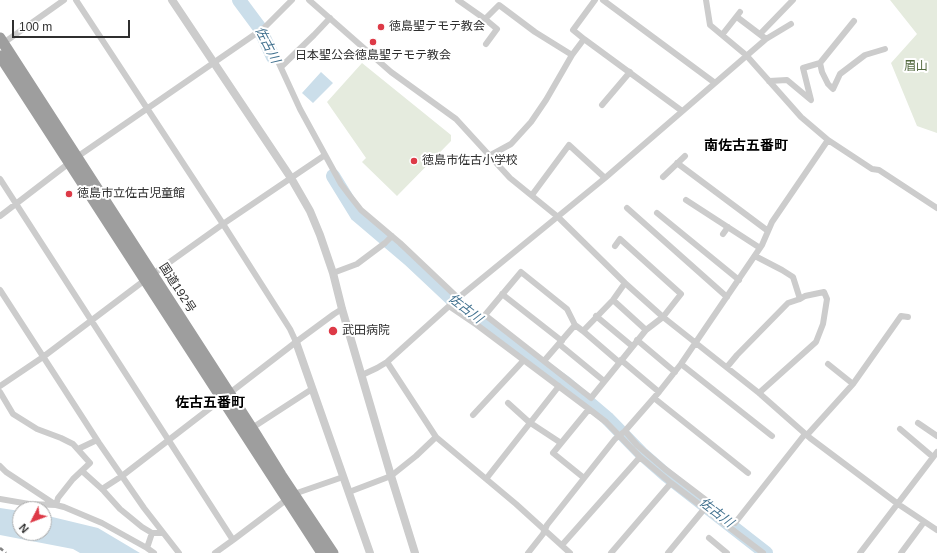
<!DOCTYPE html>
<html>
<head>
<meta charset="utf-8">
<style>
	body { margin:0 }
	#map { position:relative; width:937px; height:553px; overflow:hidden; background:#fff; font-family:Arial,sans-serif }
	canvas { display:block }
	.north { position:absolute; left:12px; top:501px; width:40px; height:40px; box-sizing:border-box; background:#fff; border:1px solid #acacac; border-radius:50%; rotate:228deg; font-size:11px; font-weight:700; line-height:16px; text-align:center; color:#2f2f2f }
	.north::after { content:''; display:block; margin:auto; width:14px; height:18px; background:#dd3a47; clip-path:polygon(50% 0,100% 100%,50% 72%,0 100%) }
	.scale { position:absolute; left:12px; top:20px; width:118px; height:18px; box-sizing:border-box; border:2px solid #2f2f2f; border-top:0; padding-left:5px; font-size:12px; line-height:14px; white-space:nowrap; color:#2f2f2f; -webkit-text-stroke:3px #fff; paint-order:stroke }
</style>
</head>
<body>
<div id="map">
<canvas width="937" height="553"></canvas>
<div class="north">N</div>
<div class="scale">100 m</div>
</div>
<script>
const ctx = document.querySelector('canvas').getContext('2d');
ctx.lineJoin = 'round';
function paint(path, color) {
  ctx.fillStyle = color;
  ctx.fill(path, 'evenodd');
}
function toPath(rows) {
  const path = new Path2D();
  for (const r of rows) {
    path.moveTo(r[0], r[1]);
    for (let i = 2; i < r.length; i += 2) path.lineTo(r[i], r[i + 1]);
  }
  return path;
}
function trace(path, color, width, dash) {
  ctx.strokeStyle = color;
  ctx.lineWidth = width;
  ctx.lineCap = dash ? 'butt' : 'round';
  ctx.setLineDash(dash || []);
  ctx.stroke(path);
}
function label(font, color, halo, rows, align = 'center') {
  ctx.font = font + ' Arial,"Noto Sans JP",sans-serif';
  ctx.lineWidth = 4;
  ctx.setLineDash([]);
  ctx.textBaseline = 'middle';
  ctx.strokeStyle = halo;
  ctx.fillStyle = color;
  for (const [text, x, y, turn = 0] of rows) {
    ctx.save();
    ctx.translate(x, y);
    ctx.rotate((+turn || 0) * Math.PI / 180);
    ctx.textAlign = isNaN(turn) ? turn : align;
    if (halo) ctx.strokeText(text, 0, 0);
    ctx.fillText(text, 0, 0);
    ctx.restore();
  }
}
const green = toPath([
	[890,0,937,0,937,133,917,126,891,63,917,34],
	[362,63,451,135,451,141,397,196,362,162,366,158,327,102]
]);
const water = toPath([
	[321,72,333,83,313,103,302,93],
	[0,508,20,511,20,533,44,533,44,515,98,528,140,553,80,553,73,549,0,535]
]);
const river = toPath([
	[239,0,259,27,273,57],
	[333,176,357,215,410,260,460,307,567,384,607,418,641,453,666,475,766,553]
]);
const minor = toPath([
	[76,0,223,224,290,329,296,342],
	[309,0,391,72,456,119,510,178,558,217,625,283,663,317,759,393,810,438,898,504,937,530],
	[458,0,485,19,499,5,535,32,572,55],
	[603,0,715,83],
	[706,0,710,25,746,55,801,117,828,140,872,169,879,170,937,208],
	[485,19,497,29,486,44],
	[854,21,820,63,822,72,828,84,833,89,840,74,865,55,885,49],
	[264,28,270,44,300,109,341,184,350,196,361,210,400,243,458,298],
	[760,34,793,0],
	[722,35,740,12],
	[584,39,573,30,595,0],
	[766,39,791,24],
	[2,44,64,0],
	[281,67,314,35,330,18],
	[769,81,787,80,811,100,803,68,820,63],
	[602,105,630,72],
	[489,156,511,144,531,122,546,100,572,55,584,39,682,111],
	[677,163,768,231],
	[663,177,685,156],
	[0,179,233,540,294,494,343,477],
	[532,195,569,145,605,178],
	[686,200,760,248],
	[627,208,727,297],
	[657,213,739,280],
	[0,216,77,157,264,28,292,0],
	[723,234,728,227],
	[333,273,357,264,385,243,392,236],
	[153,274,223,224,325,155],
	[0,290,99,443,144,508,179,553],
	[502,294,562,341],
	[613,300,646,330],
	[449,306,477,325,589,409,606,422,640,457,671,483,611,553],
	[596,316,632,346],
	[575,325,583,331,613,300,625,283],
	[583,331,619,362],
	[637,340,675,372],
	[559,344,604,381],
	[621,360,659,392],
	[544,361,575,325,567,309,521,272,485,315,591,398,646,330,663,317,681,294,620,239,615,246],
	[387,362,436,437,516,504,570,553],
	[681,364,772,436],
	[828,364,853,384],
	[727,367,737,355,788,303,800,299,793,277,782,270,755,256],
	[362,375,377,368,387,362,458,298,605,178,766,39,737,17],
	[0,386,43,357,145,280],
	[0,392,13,414,37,429,61,438,73,444,90,463,73,479,58,498,56,505],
	[759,393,816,342,823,324,827,299,824,292,805,296,800,299],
	[654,398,748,473],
	[508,403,529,422,561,443],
	[473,415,523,361],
	[918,423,937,436],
	[252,428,312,389],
	[900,429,933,457],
	[625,431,637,445,665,469,711,504],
	[807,435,853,384,901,316,908,317],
	[78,449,97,440],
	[0,466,6,472,56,505],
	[82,471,102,489,120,509,142,527,152,533,163,533],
	[584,478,553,453,589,409],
	[486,479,559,386],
	[671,483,763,553],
	[102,489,122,476,296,342,334,314,342,309],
	[349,492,391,476,416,456,436,437],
	[0,499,29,504,56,505,64,507,102,523,147,548,152,533],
	[735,523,805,434],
	[709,538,727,553],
	[562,545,640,457],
	[147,548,154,553],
	[215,553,233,540],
	[528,553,543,534,547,525,615,439,625,431,659,392,681,364,762,245,772,222,828,140],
	[668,553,705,508],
	[860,553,937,452],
	[901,553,924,522]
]);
const tertiary = toPath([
	[172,0,291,178,310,211,320,235,333,273,342,309,391,476,415,553],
	[296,342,370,553]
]);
const trunk = toPath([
	[0,38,255,433,281,475,333,553],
	[0,56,322,553]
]);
const rail = toPath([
	[0,548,6,553]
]);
const markers = [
	[381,27,4,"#dd3a47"],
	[373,42,4,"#dd3a47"],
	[414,161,4,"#dd3a47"],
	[69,194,4,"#dd3a47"],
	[333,331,5,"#dd3a47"]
];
const poiNames = [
	["徳島聖テモテ教会",389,27],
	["日本聖公会徳島聖テモテ教会",373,56,"center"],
	["徳島市佐古小学校",422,161],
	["徳島市立佐古児童館",77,194],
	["武田病院",342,331]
];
const parkNames = [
	["眉山",916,67]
];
const streetNames = [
	["国道192号",177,288,57]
];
const waterNames = [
	["佐古川",267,45,63],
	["佐古川",465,309,38],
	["佐古川",716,513,38]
];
const quarterNames = [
	["南佐古五番町",746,146],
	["佐古五番町",210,403]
];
paint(green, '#e5ebde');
paint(water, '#cbdeea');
trace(river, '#cbdeea', 14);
trace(minor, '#ccc', 6);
trace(tertiary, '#ccc', 8);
trace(trunk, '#9e9e9e', 11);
trace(rail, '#848484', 2.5, [4, 3]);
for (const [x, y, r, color] of markers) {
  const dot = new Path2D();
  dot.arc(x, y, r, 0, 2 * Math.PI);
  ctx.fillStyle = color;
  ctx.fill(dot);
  trace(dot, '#fff', 1.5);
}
label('12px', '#2f2f2f', '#fff', poiNames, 'left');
label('12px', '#52693e', '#fff', parkNames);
label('12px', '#2f2f2f', '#fff', streetNames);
label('italic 13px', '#40708e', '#fff', waterNames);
label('bold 14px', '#000', '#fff', quarterNames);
</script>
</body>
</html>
